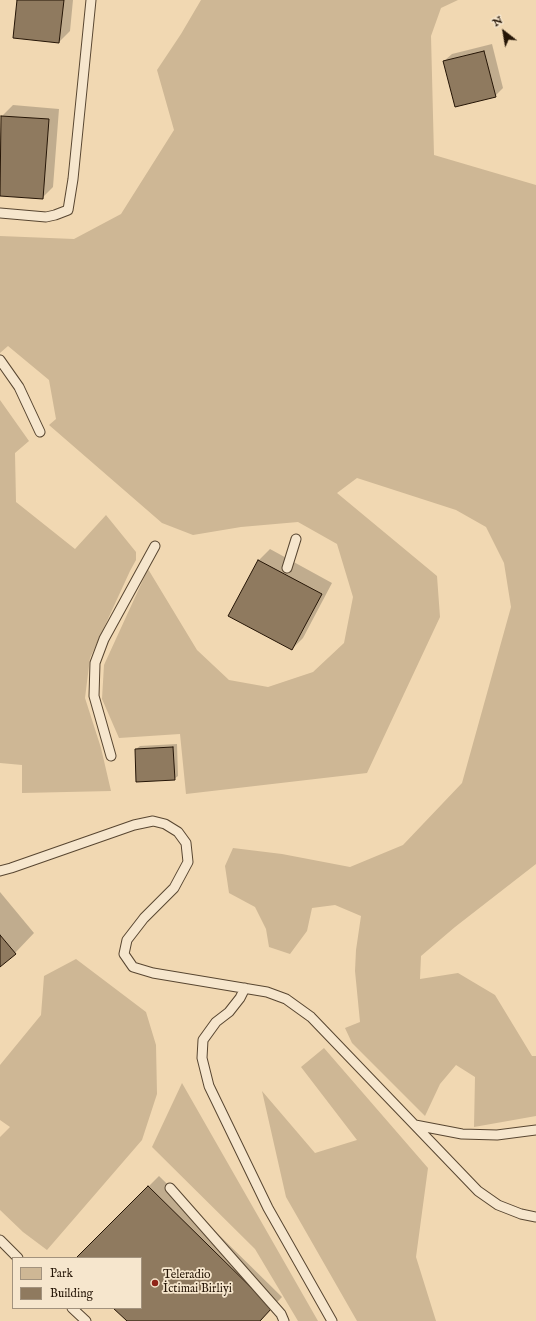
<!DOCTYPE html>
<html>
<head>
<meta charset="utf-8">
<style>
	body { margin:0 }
	#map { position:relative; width:536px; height:1321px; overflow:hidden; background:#f1d8b2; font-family:"IM FELL English",serif }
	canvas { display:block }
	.legend { position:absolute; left:12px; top:1257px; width:130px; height:52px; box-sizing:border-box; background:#f6e6cd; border:1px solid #a2927d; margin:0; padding:5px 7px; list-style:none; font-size:12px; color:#251506 }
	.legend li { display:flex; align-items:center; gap:8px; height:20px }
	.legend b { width:20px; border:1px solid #a2927d }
	.north { position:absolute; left:484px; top:12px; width:40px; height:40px; -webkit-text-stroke:3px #f6e6cd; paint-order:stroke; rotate:329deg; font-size:11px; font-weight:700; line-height:16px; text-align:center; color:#251506 }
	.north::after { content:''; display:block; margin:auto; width:14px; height:18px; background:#251506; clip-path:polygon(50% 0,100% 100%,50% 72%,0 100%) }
</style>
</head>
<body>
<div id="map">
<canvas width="536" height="1321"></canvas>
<ul class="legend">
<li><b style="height:11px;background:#ceb795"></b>Park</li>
<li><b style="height:11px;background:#8f7a5f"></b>Building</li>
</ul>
<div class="north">N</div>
</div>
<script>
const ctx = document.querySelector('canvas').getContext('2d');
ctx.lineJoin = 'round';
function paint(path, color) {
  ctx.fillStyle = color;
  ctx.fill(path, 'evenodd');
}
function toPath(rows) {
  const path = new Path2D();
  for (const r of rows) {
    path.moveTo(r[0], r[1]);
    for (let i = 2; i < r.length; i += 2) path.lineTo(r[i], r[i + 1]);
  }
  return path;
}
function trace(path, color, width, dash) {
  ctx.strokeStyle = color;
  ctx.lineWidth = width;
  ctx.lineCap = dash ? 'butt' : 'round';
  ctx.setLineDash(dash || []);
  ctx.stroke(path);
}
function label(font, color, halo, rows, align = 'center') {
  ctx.font = font + ' "IM FELL English",serif';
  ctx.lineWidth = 3.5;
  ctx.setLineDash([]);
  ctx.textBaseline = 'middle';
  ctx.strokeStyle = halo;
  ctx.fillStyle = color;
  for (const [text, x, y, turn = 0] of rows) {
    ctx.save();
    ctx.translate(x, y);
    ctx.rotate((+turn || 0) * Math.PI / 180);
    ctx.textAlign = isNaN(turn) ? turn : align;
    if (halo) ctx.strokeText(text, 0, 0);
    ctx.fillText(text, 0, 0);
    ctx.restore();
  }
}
const green = toPath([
	[201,0,458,0,441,8,431,36,434,155,536,185,536,864,455,927,421,956,420,979,458,973,495,995,532,1056,536,1056,536,1116,474,1127,475,1077,456,1065,440,1084,425,1116,352,1043,345,1028,360,1022,355,971,356,950,361,916,335,905,312,908,307,931,290,954,269,947,266,929,255,907,229,893,225,866,233,848,282,854,350,867,403,845,462,783,511,607,504,563,486,527,456,510,357,478,337,493,437,576,440,617,367,773,186,794,180,734,119,738,102,699,104,665,148,569,197,650,229,680,268,687,313,672,344,643,353,597,337,544,298,522,241,527,193,535,162,523,49,425,56,419,49,380,8,346,0,353,0,236,74,239,121,214,174,130,157,70,181,34],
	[0,400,29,441,15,453,16,502,75,549,106,515,136,552,136,560,130,571,90,658,85,698,101,748,111,791,22,793,22,765,0,763],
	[76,959,146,1012,156,1045,157,1094,142,1140,47,1250,23,1232,0,1210,0,1137,10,1127,0,1120,0,1065,41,1015,44,976],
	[324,1048,428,1168,416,1257,436,1321,357,1321,286,1197,262,1091,315,1153,357,1140,301,1067],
	[182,1083,318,1321,298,1321,255,1249,152,1147]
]);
const shadow = toPath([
	[18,0,73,0,70,31,59,42],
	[492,44,503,88,495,96,444,61,452,54],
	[13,105,59,109,53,187,42,198,0,195,0,143,2,116],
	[270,549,332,583,303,638,292,649,230,615,259,560],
	[177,744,178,776,174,779,136,749,140,746],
	[0,892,34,933,15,953,0,965],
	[159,1176,282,1297,259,1321,128,1321,115,1308,141,1308,141,1258,77,1258]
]);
const building = toPath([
	[17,0,64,0,59,43,13,38,17,0],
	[484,51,496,97,455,107,443,61,484,51],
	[1,116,49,119,43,199,0,196,1,116],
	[258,560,322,594,292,650,228,616,258,560],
	[173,747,175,780,136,782,135,749,173,747],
	[0,935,16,954,0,967,0,935],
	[148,1186,272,1308,260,1321,127,1321,113,1308,141,1308,141,1258,76,1258,148,1186]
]);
const service = toPath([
	[0,213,46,217,55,215,68,210,73,179,91,0],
	[0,360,19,387,40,432],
	[287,568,296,539],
	[111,756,94,696,95,663,104,639,155,546],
	[0,871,11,868,134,825,153,821,165,824,178,832,186,843,188,862,174,888,144,918,127,940,124,954,133,967,153,973,267,992,286,999,311,1017,478,1191,498,1205,521,1214,536,1217],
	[245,988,240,998,229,1012,216,1022,203,1040,202,1058,209,1086,268,1208,332,1321],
	[415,1125,462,1134,497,1135,536,1130],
	[170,1188,281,1314,284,1321],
	[0,1240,18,1258],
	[72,1308,86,1321]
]);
const markers = [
	[155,1283,4,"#8f2418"]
];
const poiNames = [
	["Teleradio",163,1276],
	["İctimai Birliyi",163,1290]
];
paint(green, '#ceb795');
paint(shadow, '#0003');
paint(building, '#8f7a5f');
trace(building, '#251506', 1);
trace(service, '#584631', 11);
trace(service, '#f6e6cd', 9);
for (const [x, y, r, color] of markers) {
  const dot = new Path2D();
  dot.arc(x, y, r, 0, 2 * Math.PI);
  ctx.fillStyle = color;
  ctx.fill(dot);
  trace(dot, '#f6e6cd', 1.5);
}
label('12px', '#251506', '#f6e6cd', poiNames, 'left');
</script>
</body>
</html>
